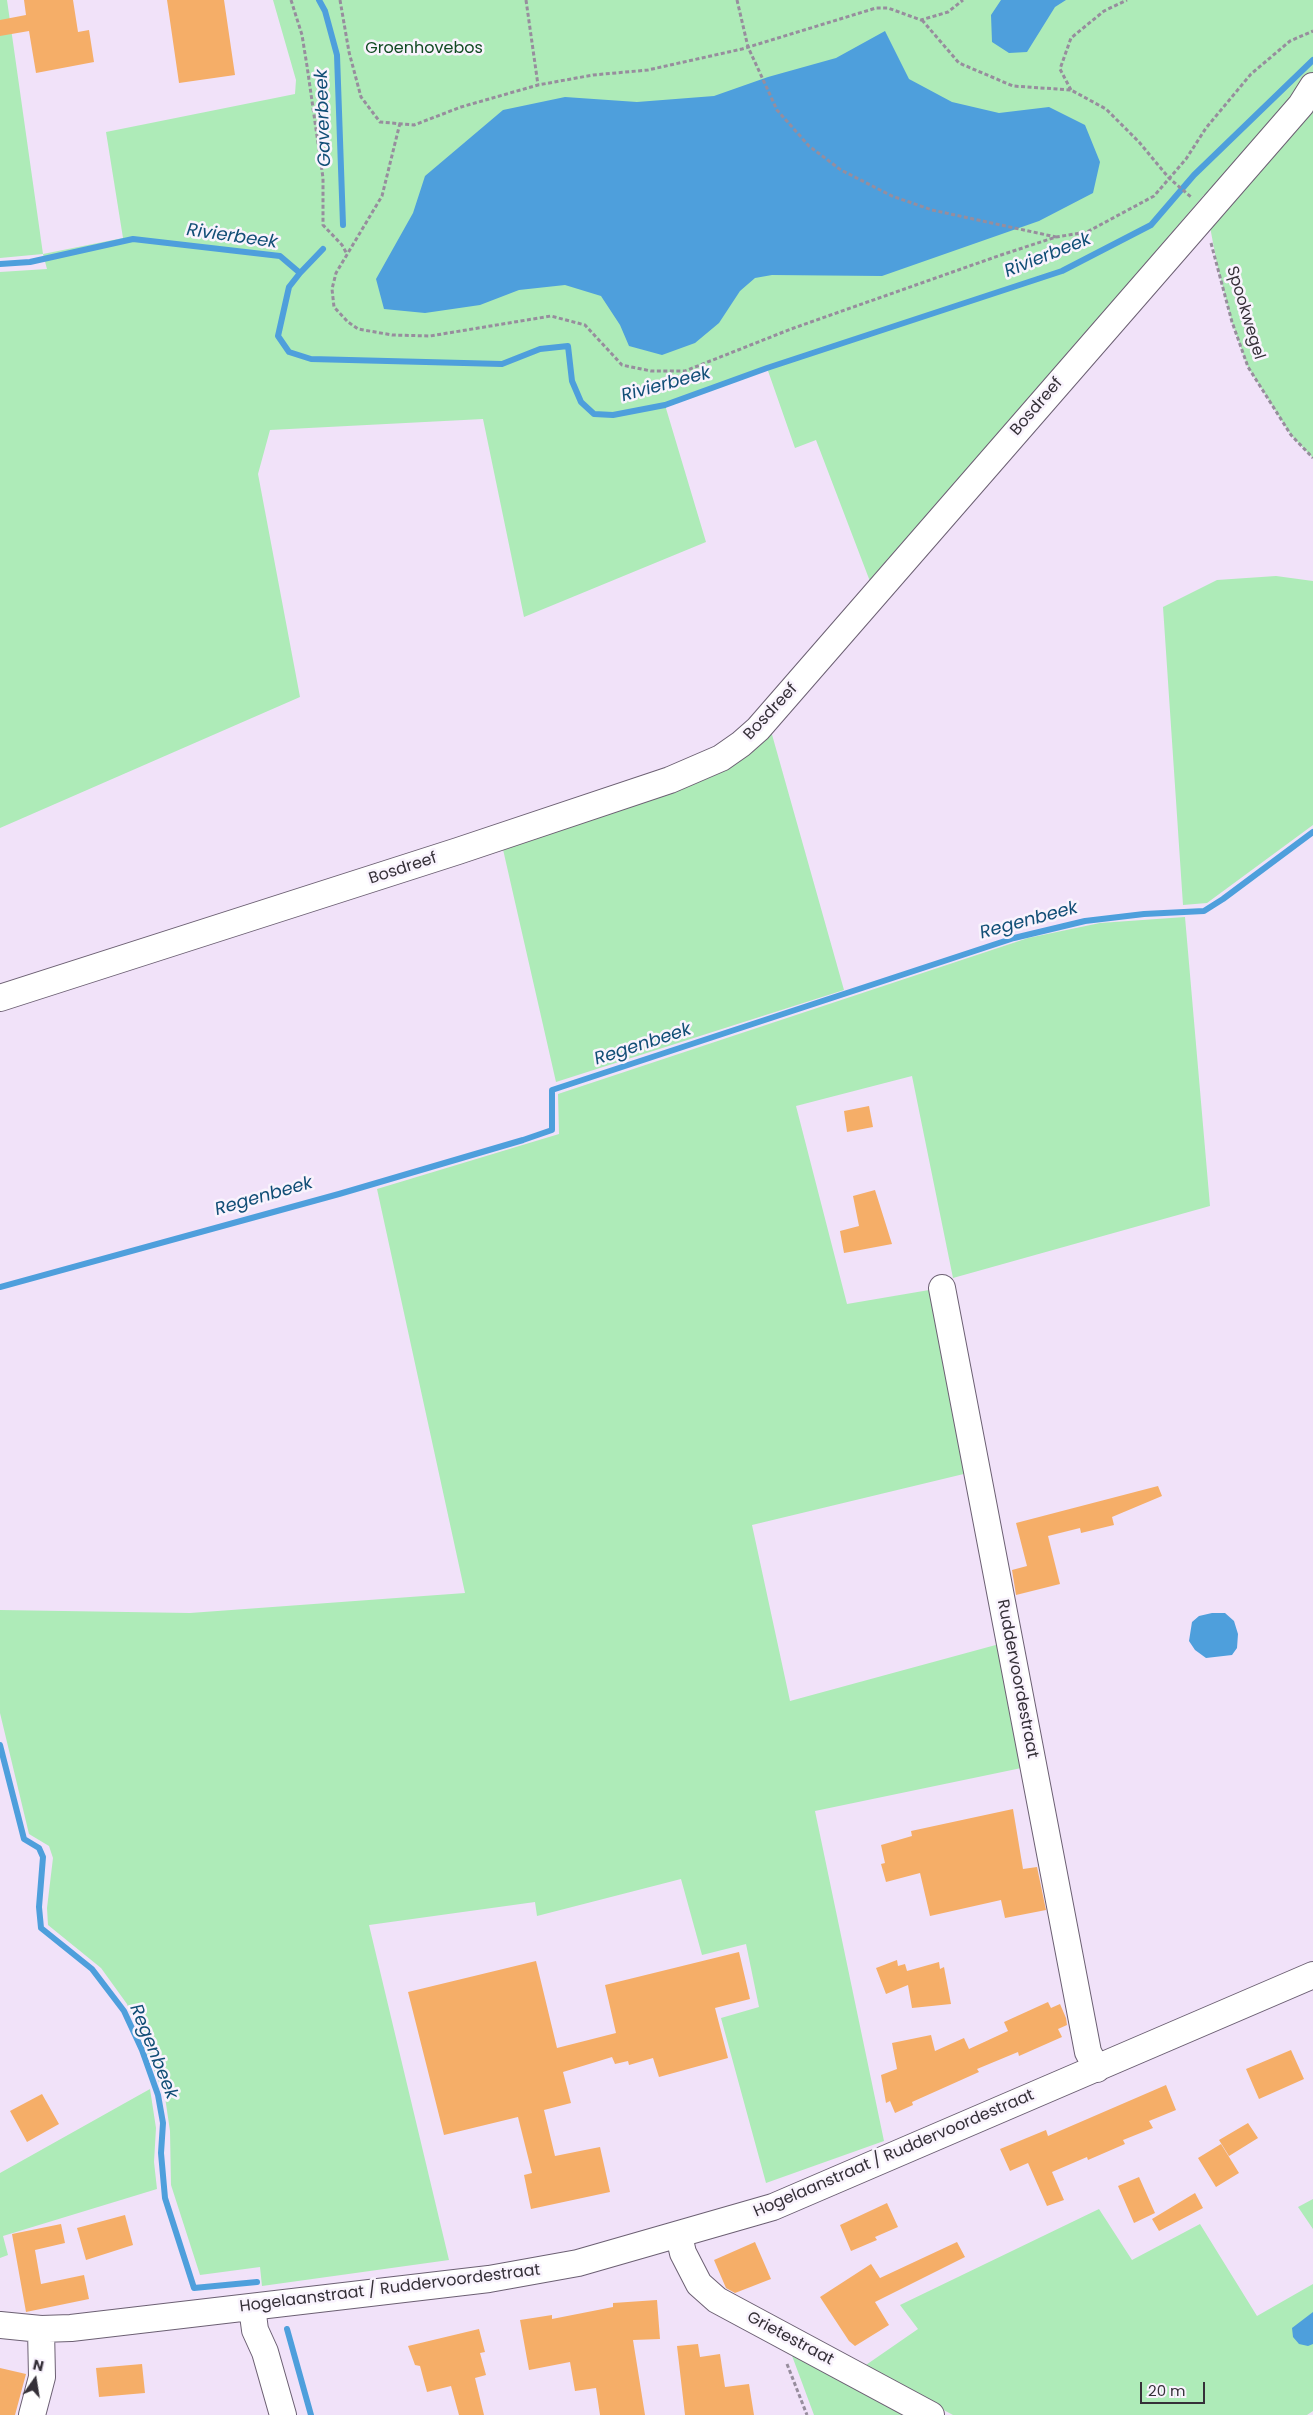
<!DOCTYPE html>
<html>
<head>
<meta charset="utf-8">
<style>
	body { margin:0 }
	#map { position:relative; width:1313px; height:2415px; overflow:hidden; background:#f1e2f9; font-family:Poppins,sans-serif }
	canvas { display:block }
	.north { position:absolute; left:10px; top:2355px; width:50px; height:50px; -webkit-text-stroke:4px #f9f3fd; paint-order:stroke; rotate:13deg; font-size:14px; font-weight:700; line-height:20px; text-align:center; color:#353038 }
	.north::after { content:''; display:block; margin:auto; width:18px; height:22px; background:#353038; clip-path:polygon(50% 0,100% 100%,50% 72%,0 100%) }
	.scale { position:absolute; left:1140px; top:2382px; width:65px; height:22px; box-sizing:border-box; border:2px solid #353038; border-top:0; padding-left:6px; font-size:15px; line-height:18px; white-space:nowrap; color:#353038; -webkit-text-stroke:4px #f9f3fd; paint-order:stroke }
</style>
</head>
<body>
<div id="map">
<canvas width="1313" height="2415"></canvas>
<div class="north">N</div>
<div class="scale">20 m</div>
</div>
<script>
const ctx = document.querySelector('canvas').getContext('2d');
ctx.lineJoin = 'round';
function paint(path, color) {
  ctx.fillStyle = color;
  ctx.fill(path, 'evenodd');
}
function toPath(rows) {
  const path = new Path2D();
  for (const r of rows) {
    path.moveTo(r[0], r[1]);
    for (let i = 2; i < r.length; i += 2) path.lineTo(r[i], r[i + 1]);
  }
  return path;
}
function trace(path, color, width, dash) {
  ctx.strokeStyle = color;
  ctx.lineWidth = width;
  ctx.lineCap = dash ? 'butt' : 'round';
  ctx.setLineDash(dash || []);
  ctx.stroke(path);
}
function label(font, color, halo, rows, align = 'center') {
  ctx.font = font + ' Poppins,sans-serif';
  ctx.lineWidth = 5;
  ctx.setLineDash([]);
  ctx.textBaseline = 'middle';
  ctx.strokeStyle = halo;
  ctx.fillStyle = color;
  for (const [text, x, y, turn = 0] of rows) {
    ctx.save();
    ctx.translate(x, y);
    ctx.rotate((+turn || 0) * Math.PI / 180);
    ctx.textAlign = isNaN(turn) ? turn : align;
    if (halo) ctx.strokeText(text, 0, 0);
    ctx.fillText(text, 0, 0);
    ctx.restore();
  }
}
const green = toPath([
	[0,0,7,0,43,254,123,238,106,132,295,94,296,80,273,0,1313,0,1313,458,1291,435,1248,367,1232,322,1217,264,1204,195,871,584,816,440,795,448,767,368,665,405,706,542,524,617,483,419,270,430,258,474,300,697,0,828,0,272,47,269,43,254,0,258],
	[1276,576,1313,581,1313,825,1207,903,1183,905,1163,607,1217,580],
	[771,731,844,990,556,1082,502,845],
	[1185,917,1210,1206,953,1278,912,1076,796,1106,847,1304,935,1289,972,1472,752,1525,790,1701,1003,1643,1031,1766,815,1811,884,2141,766,2183,721,2018,759,2007,746,1944,702,1955,681,1879,537,1916,535,1902,369,1925,449,2260,262,2286,260,2267,200,2275,171,2185,170,2131,165,2097,127,2004,101,1968,48,1925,47,1908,53,1858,49,1846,29,1834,0,1713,0,1610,190,1613,465,1593,377,1189,559,1134,558,1094,1028,938,1100,923],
	[150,2089,156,2128,154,2162,157,2189,3,2236,8,2255,0,2258,0,2173],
	[1313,2199,1313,2229,1298,2207],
	[1099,2209,1132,2260,1200,2224,1257,2316,1313,2284,1313,2411,1307,2415,953,2415,863,2367,918,2329,900,2305],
	[791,2353,904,2415,814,2415]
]);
const water = toPath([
	[1001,0,1066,0,1055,7,1027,52,1009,53,992,42,991,15],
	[885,31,909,79,952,102,999,113,1049,107,1085,125,1100,162,1093,193,1039,221,882,276,772,275,755,278,740,291,719,323,695,343,662,355,629,346,620,325,601,296,565,285,519,290,480,305,425,313,384,309,376,279,413,213,425,176,503,110,565,97,637,102,714,96,768,77,836,58],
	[1212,1613,1225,1613,1234,1621,1238,1634,1237,1648,1232,1655,1206,1658,1195,1650,1189,1641,1192,1622,1199,1616],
	[1313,2312,1313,2344,1308,2346,1299,2344,1293,2337,1292,2328]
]);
const stream = toPath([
	[319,0,325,11,337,55,343,225],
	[0,264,30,262,133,239,280,256,300,273,289,287,278,336,289,352,311,359,502,364,540,349,568,346,572,381,581,402,594,414,613,415,665,405,767,368,1062,271,1151,225,1194,175,1313,60],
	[300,273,323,249],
	[0,1287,339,1194,523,1140,552,1130,552,1090,1014,938,1085,921,1144,914,1204,911,1223,899,1313,832],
	[0,1745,24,1839,39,1848,43,1857,39,1907,41,1928,92,1969,124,2011,142,2050,158,2095,163,2123,161,2153,165,2198,194,2288,257,2282],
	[287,2329,311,2415]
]);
const building = toPath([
	[24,0,73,0,78,32,89,30,94,62,36,73,29,31,0,36,0,20,26,15],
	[167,0,224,0,235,75,179,83],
	[869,1106,873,1127,847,1132,844,1111],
	[875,1190,892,1244,844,1253,840,1231,859,1226,853,1196],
	[1158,1486,1162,1496,1112,1517,1114,1525,1081,1533,1080,1528,1048,1536,1060,1584,1016,1595,1012,1570,1027,1566,1016,1523],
	[1013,1809,1023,1869,1037,1867,1046,1910,1005,1918,1001,1900,930,1916,920,1873,886,1882,881,1864,885,1863,881,1845,912,1836,911,1831],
	[739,1952,750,1999,715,2008,728,2058,659,2077,653,2058,629,2065,628,2061,615,2064,612,2057,563,2072,571,2103,544,2110,555,2156,600,2147,610,2192,531,2209,524,2175,532,2173,518,2117,444,2135,408,1992,536,1961,557,2048,616,2033,605,1985],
	[897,1960,898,1966,905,1964,907,1971,939,1962,940,1969,944,1967,951,2004,912,2008,908,1985,886,1994,876,1968],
	[1048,2002,1051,2008,1060,2004,1066,2018,1067,2025,1058,2029,1062,2037,1019,2056,1018,2052,977,2069,979,2072,912,2102,913,2105,895,2113,890,2101,886,2103,881,2075,897,2069,892,2043,931,2035,935,2051,964,2038,969,2049,1008,2031,1004,2022],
	[1291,2050,1304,2079,1259,2099,1246,2069],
	[1166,2085,1176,2110,1149,2121,1153,2128,1123,2140,1125,2144,1088,2160,1087,2157,1052,2172,1064,2200,1047,2206,1028,2163,1010,2171,1000,2149,1046,2130,1048,2136],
	[42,2094,59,2124,27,2142,10,2111],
	[1248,2123,1258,2138,1229,2156,1219,2140],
	[1221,2144,1239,2173,1216,2187,1198,2158],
	[1139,2177,1155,2213,1134,2223,1118,2186],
	[1195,2193,1203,2208,1159,2231,1152,2219],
	[887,2203,898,2227,875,2237,877,2240,851,2251,840,2225],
	[125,2215,133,2245,86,2260,77,2228],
	[61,2224,65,2243,35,2250,41,2284,84,2275,89,2299,26,2312,12,2234],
	[755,2242,771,2279,735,2293,726,2288,714,2260],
	[957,2242,965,2257,875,2302,889,2325,855,2346,849,2341,820,2297,871,2264,880,2278],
	[657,2300,660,2339,633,2340,645,2415,600,2415,596,2388,575,2391,570,2362,529,2370,520,2320,552,2315,552,2319,613,2307,613,2303],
	[479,2329,485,2352,480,2353,486,2375,475,2378,484,2415,459,2415,451,2386,427,2392,420,2366,415,2365,408,2346],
	[698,2344,700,2357,720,2354,725,2387,749,2384,754,2415,685,2415,677,2346],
	[142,2364,145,2393,99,2397,96,2368],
	[0,2368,26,2374,15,2415,0,2415]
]);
const path = toPath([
	[291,0,302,35,307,66,323,178,323,225,342,245,347,254],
	[340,0,349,52,361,97,380,122,414,125,461,107,538,85,593,75,648,70,742,49,876,8,888,8,921,20,948,12,963,0],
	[526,0,538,85],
	[737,0,748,47,777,110,809,146,841,170,892,196,932,210,1056,237],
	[922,20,959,63,1013,86,1071,90,1106,109,1139,142,1169,178,1191,197],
	[1071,90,1060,69,1071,38,1104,11,1127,0],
	[400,123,382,196,336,273,332,289,334,307,348,322,358,329,392,335,430,336,551,316,585,325,622,365,651,371,685,371,791,329,998,256,1056,237,1087,232,1154,196,1186,159,1206,128,1251,74,1290,41,1313,31],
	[1211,243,1232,322,1248,367,1291,435,1313,458],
	[787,2364,807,2415]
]);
const minor = toPath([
	[0,998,458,851,670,780,721,758,741,744,758,729,1301,105,1313,86],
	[942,1288,1088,2052,1097,2069],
	[679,2236,683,2253,699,2284,717,2300,931,2415],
	[252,2307,255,2330,265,2352,283,2415],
	[0,2325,41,2329,71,2328,489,2279,578,2263,773,2207,1313,1975],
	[32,2415,42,2377,41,2329]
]);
const parkNames = [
	["Groenhovebos",424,49]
];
const streetNames = [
	["Spookwegel",1245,313,73],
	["Bosdreef",1037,407,-49],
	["Bosdreef",771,712,-47],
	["Bosdreef",403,869,-18],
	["Ruddervoordestraat",1017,1679,79],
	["Hogelaanstraat / Ruddervoordestraat",894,2154,-23],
	["Hogelaanstraat / Ruddervoordestraat",390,2289,-7],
	["Grietestraat",790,2339,28]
];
const waterNames = [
	["Gaverbeek",324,118,-92],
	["Rivierbeek",232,237,8],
	["Rivierbeek",1048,256,-22],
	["Rivierbeek",666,385,-15],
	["Regenbeek",1029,921,-15],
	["Regenbeek",643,1045,-18],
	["Regenbeek",264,1197,-16],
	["Regenbeek",153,2052,68]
];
paint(green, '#aeebb8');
paint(water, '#4e9fdc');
trace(stream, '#4e9fdc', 6);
paint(building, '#f5ae68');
trace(minor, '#6c6073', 28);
trace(path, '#978d9d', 3, [4, 2.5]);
trace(minor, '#fff', 26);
label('16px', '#114b22', '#f9f3fd', parkNames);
label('16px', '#353038', '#f9f3fd', streetNames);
label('italic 18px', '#114e76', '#f9f3fd', waterNames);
</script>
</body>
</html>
